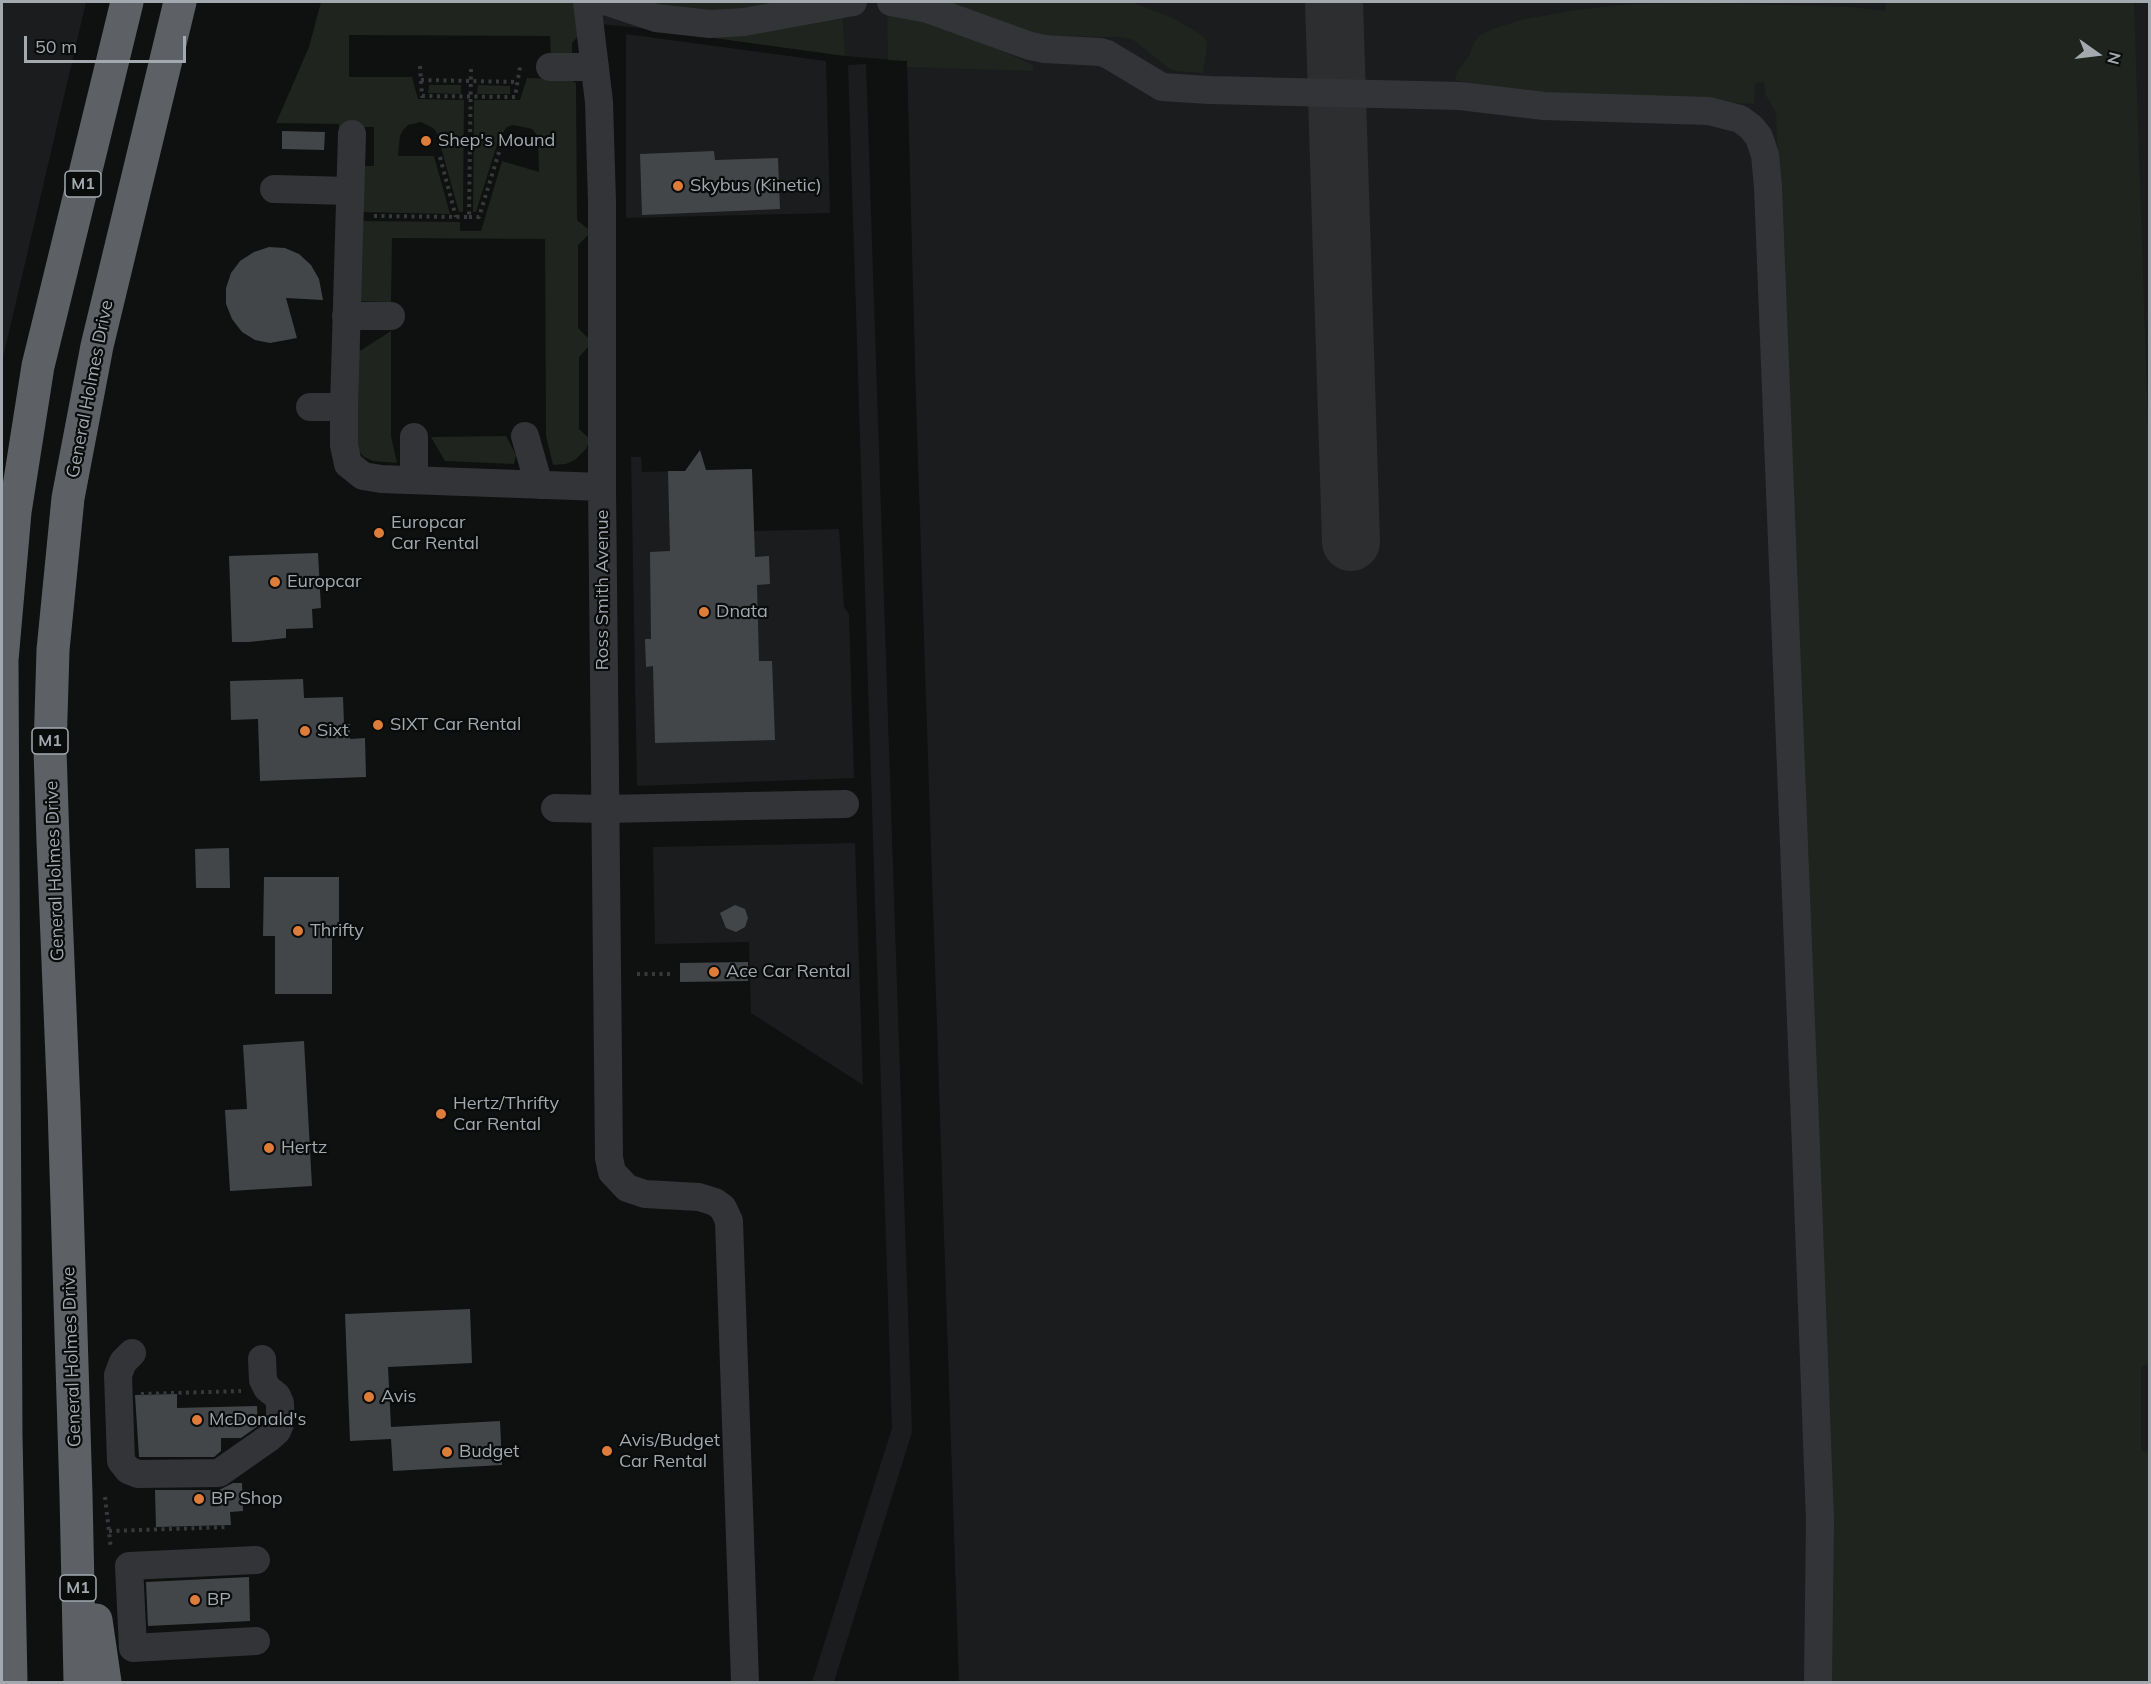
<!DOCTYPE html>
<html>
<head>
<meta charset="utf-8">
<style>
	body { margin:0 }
	#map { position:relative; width:2151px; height:1684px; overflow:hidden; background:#0f1010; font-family:Mulish,sans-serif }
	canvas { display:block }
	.frame { position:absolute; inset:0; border:3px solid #a2aab0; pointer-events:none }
	.north { position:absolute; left:2067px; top:24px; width:60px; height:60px; -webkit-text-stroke:4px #0a0b0b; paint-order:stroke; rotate:104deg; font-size:16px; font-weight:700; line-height:24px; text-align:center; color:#a2aab0 }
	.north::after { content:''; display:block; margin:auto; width:21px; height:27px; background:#a2aab0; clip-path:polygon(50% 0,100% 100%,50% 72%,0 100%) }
	.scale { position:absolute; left:24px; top:36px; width:162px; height:27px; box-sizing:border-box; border:3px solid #a2aab0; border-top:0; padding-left:8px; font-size:18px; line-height:21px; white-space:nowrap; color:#a2aab0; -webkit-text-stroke:4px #0a0b0b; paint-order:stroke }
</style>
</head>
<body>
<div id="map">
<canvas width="2151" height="1684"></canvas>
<div class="frame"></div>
<div class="north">N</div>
<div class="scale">50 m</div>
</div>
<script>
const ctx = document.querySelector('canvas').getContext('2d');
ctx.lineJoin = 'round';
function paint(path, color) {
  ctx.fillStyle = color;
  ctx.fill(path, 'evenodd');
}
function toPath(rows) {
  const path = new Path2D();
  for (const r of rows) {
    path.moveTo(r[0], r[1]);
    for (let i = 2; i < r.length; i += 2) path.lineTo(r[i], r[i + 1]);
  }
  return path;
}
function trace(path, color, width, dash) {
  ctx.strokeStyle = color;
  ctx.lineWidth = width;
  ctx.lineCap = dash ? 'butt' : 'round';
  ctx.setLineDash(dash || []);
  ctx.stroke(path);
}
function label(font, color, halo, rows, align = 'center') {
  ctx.font = font + ' Mulish,sans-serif';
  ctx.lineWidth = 4.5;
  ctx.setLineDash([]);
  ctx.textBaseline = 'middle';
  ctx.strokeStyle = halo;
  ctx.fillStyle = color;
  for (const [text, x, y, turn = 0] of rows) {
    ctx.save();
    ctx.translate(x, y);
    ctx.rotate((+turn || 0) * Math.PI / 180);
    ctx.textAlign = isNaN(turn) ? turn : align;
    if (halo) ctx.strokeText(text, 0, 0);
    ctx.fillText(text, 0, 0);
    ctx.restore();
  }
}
const built = toPath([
	[2,2,86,2,2,362],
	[559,2,2149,2,2149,1682,959,1682,916,401,907,61,845,56,649,29,581,22],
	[626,34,826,61,830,213,626,218],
	[866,64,912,1432,834,1682,812,1682,892,1428,848,65],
	[631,457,641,457,642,472,752,469,753,531,839,529,844,607,849,614,854,778,637,786],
	[855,843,863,1085,751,1013,749,942,655,944,653,847]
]);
const green = toPath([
	[321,2,576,2,582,32,572,43,572,57,551,57,550,36,349,35,349,77,412,77,418,99,464,100,463,212,459,212,437,133,433,128,421,122,408,125,403,130,400,136,398,156,434,156,450,214,358,212,358,166,374,166,374,127,345,127,338,178,339,124,276,123,309,47],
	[626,2,820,2,748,17],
	[919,2,1128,2,1134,3,1173,18,1200,34,1206,40,1207,47,1203,73,1176,71,1169,68,1132,39,1118,37,1021,35],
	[1886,2,2134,2,2150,485,2150,1363,2141,1367,2141,1450,2150,1454,2149,1682,1828,1682,1776,112,1765,94,1764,82,1755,83,1754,104,1512,92,1455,80,1457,72,1469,56,1474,43,1480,35,1495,28,1525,19,1576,10,1632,4,1712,3,1850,7,1885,11],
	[842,7,845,56,649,29],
	[887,10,905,12,1005,52,1033,65,1033,71,907,67,907,61,888,60],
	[527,78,570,79,576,83,577,220,588,229,588,235,578,245,578,328,589,339,589,346,579,357,579,429,590,439,586,449,575,460,566,464,553,465,546,436,545,239,392,238,391,302,355,301,357,221,460,222,460,231,481,231,502,161,539,172,538,140,536,134,532,129,513,125,507,127,499,138,476,212,473,212,474,100,520,100],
	[429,85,461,85,461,94,428,93],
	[478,85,510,86,510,94,477,94],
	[391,331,391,436,397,463,373,461,364,457,357,449,355,354],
	[506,436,516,455,514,464,445,461,431,437]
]);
const taxiway = toPath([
	[1334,2,1351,542]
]);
const building = toPath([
	[282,131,325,132,324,150,282,149],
	[714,151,715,160,778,158,780,209,642,215,640,154],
	[269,247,285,248,299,254,311,265,319,279,323,300,286,298,297,338,270,343,255,340,242,332,232,319,226,304,226,288,231,273,240,261,254,252],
	[700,450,706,470,752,469,755,557,769,556,770,584,757,585,759,661,772,661,775,740,655,743,653,666,646,667,645,639,651,639,650,552,670,551,668,471,685,471],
	[318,553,321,608,312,609,313,628,286,629,286,638,249,642,232,642,229,556],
	[303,679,304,698,343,697,344,724,350,724,350,739,365,738,366,777,260,781,258,719,231,720,230,681],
	[229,848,230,888,196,888,195,849],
	[264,877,339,877,339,926,332,926,332,994,275,994,275,936,263,936],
	[735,905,745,909,748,918,745,927,736,932,726,928,720,913],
	[748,962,748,981,680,982,680,963],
	[304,1041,312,1186,230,1191,225,1110,247,1109,243,1045],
	[470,1309,472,1363,388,1367,391,1427,500,1421,502,1465,393,1471,391,1439,350,1441,345,1314],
	[177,1394,177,1408,257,1406,258,1426,241,1438,221,1438,221,1451,214,1457,139,1457,135,1395],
	[233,1483,242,1483,243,1511,230,1512,231,1525,156,1527,155,1490,219,1490],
	[249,1577,250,1621,148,1626,146,1582]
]);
const path = toPath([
	[420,66,422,96,515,97,520,67],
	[421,80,518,82],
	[440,157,456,217],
	[374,216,469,217,471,66],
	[469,217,479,217,499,152],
	[637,974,672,974],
	[141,1394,241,1391],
	[105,1497,111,1549],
	[109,1531,229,1527]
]);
const minor = toPath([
	[587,2,599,102,602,202,602,487,609,1158,612,1172,627,1188,645,1194,699,1197,715,1202,723,1208,729,1221,745,1682],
	[608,2,656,18,710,24,744,22,853,2],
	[891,2,928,9,1030,46,1045,49,1100,52,1107,54,1162,87,1209,90,1460,96,1544,106,1709,111,1740,119,1751,127,1759,137,1765,155,1768,187,1806,1148,1820,1520,1818,1682],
	[550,67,595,67],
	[352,134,344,407,344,445,348,464,363,476,381,479,602,487],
	[274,189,349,191],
	[346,316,391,316],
	[310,407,344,407],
	[525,436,539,485],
	[414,480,414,437],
	[555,808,605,809,845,804],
	[132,1353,123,1362,118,1375,121,1461,128,1470,138,1474,219,1473,269,1438,277,1431,280,1424,280,1403,277,1396,267,1388,263,1380,262,1359],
	[256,1560,129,1566,133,1648,256,1641]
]);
const highway = toPath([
	[96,1620,105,1682],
	[11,1682,6,1436,2,660,15,512,38,366,127,2],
	[80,1682,76,1494,64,1106,53,841,50,750,53,650,68,498,97,346,180,2]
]);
const markers = [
	[426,141,6,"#de7d3a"],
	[678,186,6,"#de7d3a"],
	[379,533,6,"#de7d3a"],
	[275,582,6,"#de7d3a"],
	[704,612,6,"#de7d3a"],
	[378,725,6,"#de7d3a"],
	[305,731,6,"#de7d3a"],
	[298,931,6,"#de7d3a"],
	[714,972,6,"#de7d3a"],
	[441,1114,6,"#de7d3a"],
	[269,1148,6,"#de7d3a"],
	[369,1397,6,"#de7d3a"],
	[197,1420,6,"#de7d3a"],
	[607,1451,6,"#de7d3a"],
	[447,1452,6,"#de7d3a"],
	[199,1499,6,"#de7d3a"],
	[195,1600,6,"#de7d3a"]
];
const shields = [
	[83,184,36],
	[50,741,36],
	[78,1588,36]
];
const shieldNames = [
	["M1",83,184],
	["M1",50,741],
	["M1",78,1588]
];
const poiNames = [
	["Shep's Mound",438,141],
	["Skybus (Kinetic)",690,186],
	["Europcar",391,523],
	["Car Rental",391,544],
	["Europcar",287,582],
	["Dnata",716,612],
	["SIXT Car Rental",390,725],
	["Sixt",317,731],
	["Thrifty",310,931],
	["Ace Car Rental",726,972],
	["Hertz/Thrifty",453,1104],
	["Car Rental",453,1125],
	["Hertz",281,1148],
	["Avis",381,1397],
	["McDonald's",209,1420],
	["Avis/Budget",619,1441],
	["Car Rental",619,1462],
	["Budget",459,1452],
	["BP Shop",211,1499],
	["BP",207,1600]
];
const streetNames = [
	["General Holmes Drive",90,389,-79],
	["Ross Smith Avenue",603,590,-90],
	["General Holmes Drive",55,871,-92],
	["General Holmes Drive",72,1357,-92]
];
paint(built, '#1b1c1d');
paint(green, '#1f241e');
trace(taxiway, '#2c2e30', 58);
paint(building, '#434648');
trace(path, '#37393c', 4, [3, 4.5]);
trace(minor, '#333437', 28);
trace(highway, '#5d6165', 33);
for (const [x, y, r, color] of markers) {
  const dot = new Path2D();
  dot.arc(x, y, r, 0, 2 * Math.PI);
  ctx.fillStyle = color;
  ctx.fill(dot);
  trace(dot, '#0a0b0b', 2);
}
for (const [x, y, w] of shields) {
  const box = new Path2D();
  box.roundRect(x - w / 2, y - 13, w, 26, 4.5);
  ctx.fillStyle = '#0a0b0b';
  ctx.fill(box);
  trace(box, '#a2aab0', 1.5);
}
label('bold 16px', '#a2aab0', null, shieldNames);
label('18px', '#a2aab0', '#0a0b0b', poiNames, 'left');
label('18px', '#a2aab0', '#0a0b0b', streetNames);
</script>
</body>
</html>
